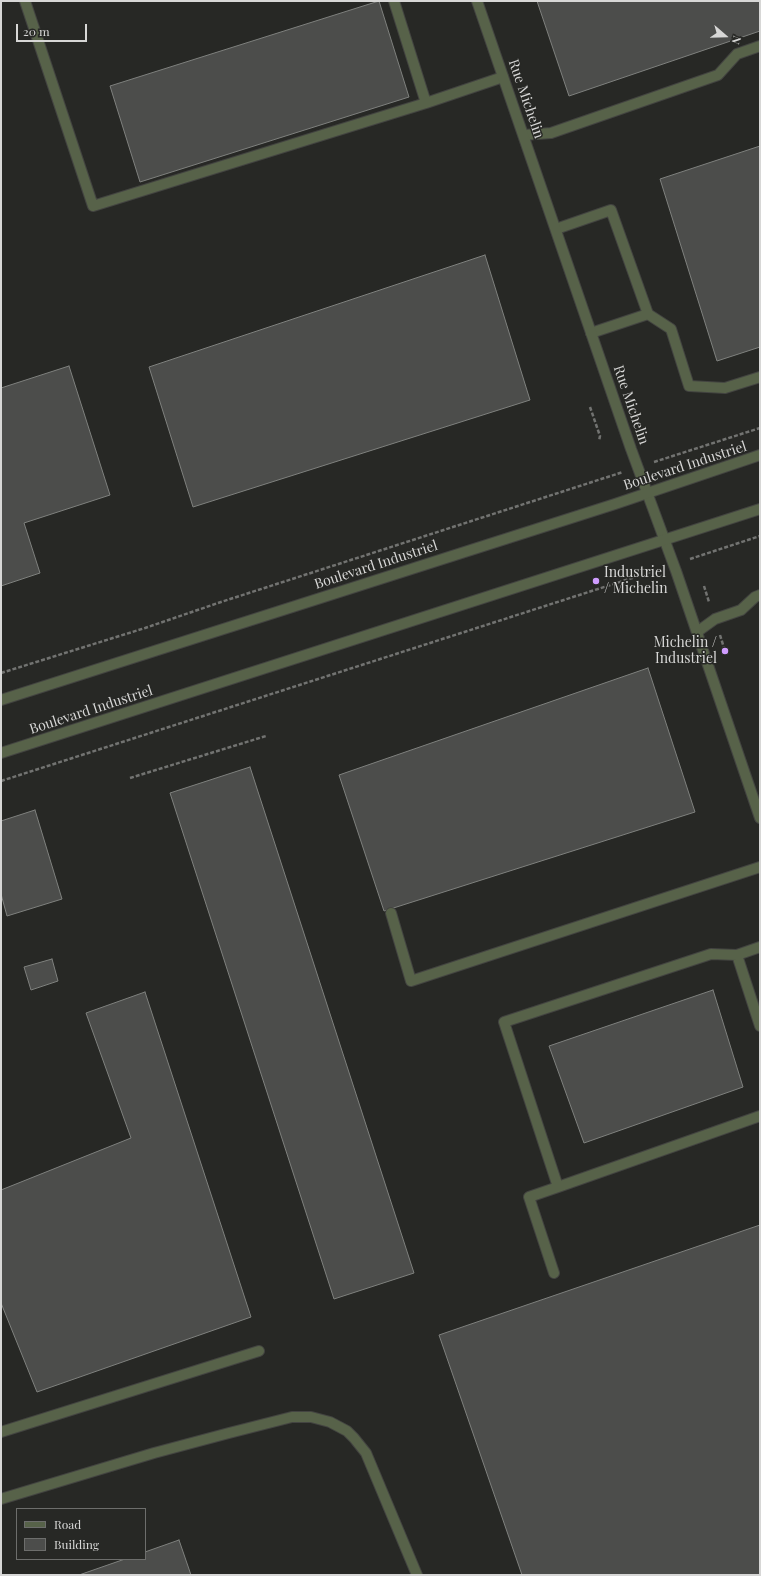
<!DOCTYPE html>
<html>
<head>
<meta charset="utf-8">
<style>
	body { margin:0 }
	#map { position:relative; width:761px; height:1576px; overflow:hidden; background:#272825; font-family:"Playfair Display",serif }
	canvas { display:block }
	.frame { position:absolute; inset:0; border:2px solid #d7d7d6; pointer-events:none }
	.legend { position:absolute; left:16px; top:1508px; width:130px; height:52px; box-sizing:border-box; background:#272825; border:1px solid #6d6e6c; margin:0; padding:5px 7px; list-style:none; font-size:12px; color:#d7d7d6 }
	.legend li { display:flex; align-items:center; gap:8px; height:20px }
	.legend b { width:20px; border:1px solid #6d6e6c }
	.north { position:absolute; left:705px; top:16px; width:40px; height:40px; -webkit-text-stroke:3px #272825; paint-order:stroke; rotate:110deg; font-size:11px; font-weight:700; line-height:16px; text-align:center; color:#d7d7d6 }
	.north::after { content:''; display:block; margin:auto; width:14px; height:18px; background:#d7d7d6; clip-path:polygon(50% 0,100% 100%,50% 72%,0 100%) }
	.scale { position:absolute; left:16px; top:24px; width:71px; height:18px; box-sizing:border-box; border:2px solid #d7d7d6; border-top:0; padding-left:5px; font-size:12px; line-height:14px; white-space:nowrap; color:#d7d7d6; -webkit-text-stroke:3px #272825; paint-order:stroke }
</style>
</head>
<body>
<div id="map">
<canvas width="761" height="1576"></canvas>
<div class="frame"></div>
<ul class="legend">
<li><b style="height:5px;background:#576249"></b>Road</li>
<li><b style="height:11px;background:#4c4d4b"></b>Building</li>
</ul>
<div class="north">N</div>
<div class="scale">20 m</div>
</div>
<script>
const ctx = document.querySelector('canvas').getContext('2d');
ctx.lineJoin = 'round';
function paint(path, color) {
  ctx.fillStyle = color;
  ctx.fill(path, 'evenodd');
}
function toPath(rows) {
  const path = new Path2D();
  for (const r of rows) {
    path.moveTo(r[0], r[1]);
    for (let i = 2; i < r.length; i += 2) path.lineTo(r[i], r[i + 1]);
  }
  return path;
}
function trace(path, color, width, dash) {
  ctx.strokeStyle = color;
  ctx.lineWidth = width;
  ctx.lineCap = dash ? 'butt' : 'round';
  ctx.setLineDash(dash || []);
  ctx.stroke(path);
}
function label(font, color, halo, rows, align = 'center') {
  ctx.font = font + ' "Playfair Display",serif';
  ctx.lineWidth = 3;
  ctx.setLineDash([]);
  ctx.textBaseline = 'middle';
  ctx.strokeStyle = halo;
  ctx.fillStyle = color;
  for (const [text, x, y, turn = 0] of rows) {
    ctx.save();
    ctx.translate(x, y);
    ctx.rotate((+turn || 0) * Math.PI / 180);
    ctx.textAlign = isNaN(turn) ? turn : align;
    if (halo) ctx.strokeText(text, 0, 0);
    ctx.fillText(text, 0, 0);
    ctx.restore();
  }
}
const building = toPath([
	[379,1,409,97,140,182,110,86,379,1],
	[537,1,760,1,760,31,569,96,537,1],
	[760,146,760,347,717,361,660,179,760,146],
	[485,255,530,400,193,507,149,367,485,255],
	[69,366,110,495,24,523,40,573,1,586,1,388,69,366],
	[648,668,695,812,384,911,339,775,648,668],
	[250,767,414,1273,334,1299,170,793,250,767],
	[35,810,62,899,7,916,1,894,1,821,35,810],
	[52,959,58,981,31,990,24,967,52,959],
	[713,990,743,1087,584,1143,549,1046,713,990],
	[145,992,251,1317,37,1392,1,1303,1,1190,131,1138,86,1013,145,992],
	[760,1225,760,1575,522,1575,439,1335,760,1225],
	[179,1540,191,1575,79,1575,125,1559,145,1559,145,1552,179,1540]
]);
const path = toPath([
	[590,407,600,436,599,441],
	[654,462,760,428],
	[690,559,760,536],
	[704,586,709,602],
	[720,635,725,651],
	[1,673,145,628,221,602,623,472],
	[130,778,266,736],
	[1,781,657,570]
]);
const service = toPath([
	[25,1,93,206,426,103],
	[394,1,426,103,503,77],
	[524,135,551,133,718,75,737,54,760,46],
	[556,229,611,210,648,314],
	[591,333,648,314,671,329,689,386,725,388,760,377],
	[697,632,715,619,741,610,755,597,760,595],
	[391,913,411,981,760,867],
	[737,955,760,947],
	[760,1026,737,955,711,954,504,1022,558,1187,760,1116],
	[554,1273,529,1197,558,1187],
	[1,1432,259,1351],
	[1,1499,154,1453,229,1433,292,1417,311,1417,330,1422,347,1431,354,1438,366,1453,417,1575]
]);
const minor = toPath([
	[477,1,631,449,676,571,760,818]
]);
const tertiary = toPath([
	[1,700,615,504,760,455],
	[1,753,760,509]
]);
const markers = [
	[596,581,4,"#d09dff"],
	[725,651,4,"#d09dff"]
];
const streetNames = [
	["Rue Michelin",526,99,71],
	["Rue Michelin",631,405,71],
	["Boulevard Industriel",685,466,-18],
	["Boulevard Industriel",376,565,-18],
	["Boulevard Industriel",91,710,-18]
];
const poiNames = [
	["Industriel",604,573],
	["/ Michelin",604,589],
	["Michelin /",717,643,"right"],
	["Industriel",717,659,"right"]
];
paint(building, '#4c4d4b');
trace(building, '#7f817e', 1);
trace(service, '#434441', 12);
trace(minor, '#434441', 12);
trace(tertiary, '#434441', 12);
trace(path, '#727371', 2.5, [4, 2]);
trace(service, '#576249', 10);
trace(minor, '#576249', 10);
trace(tertiary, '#576249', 10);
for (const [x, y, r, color] of markers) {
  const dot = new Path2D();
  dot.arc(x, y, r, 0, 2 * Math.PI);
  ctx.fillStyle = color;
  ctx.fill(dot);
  trace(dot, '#272825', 1.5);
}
label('14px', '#d7d7d6', '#272825', streetNames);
label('14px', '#d7d7d6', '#272825', poiNames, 'left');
</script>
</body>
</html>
